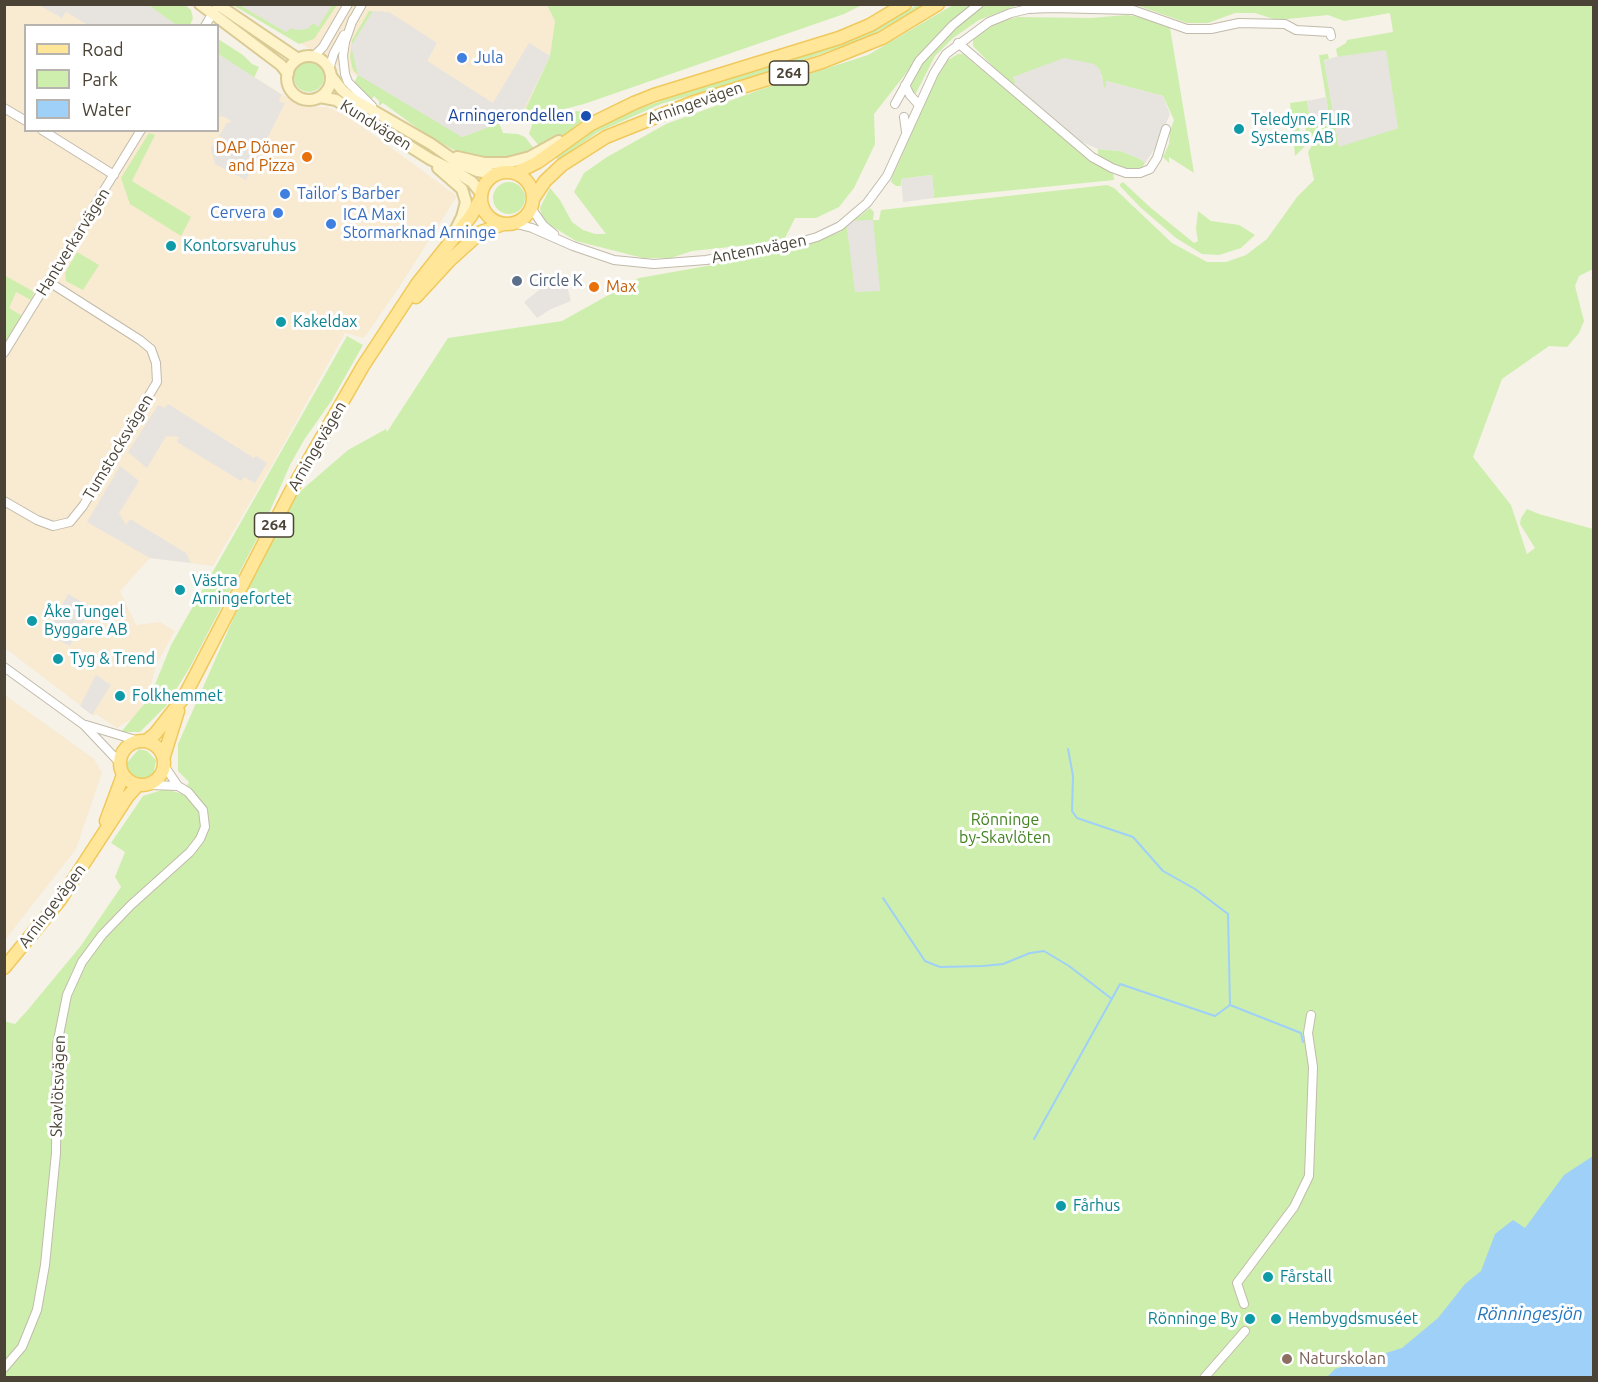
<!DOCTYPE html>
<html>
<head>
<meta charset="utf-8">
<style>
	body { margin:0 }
	#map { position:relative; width:1598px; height:1382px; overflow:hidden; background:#f6f2e8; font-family:Ubuntu,sans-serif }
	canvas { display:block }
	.frame { position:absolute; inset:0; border:6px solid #4a4336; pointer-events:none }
	.legend { position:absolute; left:24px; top:24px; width:195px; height:108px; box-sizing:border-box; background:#fff; border:2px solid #b7b4af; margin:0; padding:8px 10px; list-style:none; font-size:18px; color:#4a4336 }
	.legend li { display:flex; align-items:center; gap:12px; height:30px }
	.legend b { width:30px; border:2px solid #b7b4af }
</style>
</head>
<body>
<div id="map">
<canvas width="1598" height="1382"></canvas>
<div class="frame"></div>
<ul class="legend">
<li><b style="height:8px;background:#ffe698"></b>Road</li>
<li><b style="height:16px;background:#ceeead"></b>Park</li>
<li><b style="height:16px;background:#9fd0f8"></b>Water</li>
</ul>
</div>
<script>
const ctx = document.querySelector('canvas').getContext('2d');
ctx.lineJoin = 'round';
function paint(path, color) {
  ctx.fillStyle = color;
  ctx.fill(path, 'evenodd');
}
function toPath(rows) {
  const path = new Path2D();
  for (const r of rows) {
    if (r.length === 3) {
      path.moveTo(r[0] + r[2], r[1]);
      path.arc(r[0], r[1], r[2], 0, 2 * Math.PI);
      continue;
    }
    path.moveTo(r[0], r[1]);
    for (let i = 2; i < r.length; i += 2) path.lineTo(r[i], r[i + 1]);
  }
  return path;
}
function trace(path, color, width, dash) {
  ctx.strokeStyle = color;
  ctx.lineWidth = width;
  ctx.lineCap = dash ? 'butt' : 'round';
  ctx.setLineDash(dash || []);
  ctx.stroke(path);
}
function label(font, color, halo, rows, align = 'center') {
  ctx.font = font + ' Ubuntu,sans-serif';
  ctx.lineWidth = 6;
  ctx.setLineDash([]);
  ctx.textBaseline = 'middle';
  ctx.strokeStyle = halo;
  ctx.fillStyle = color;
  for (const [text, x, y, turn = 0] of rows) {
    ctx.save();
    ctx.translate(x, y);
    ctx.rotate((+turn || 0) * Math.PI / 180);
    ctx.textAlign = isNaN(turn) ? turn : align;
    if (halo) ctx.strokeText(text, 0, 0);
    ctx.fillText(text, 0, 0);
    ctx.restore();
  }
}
const commercial = toPath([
	[4,5,148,5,177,25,26,26,26,130,218,130,218,54,296,103,304,107,327,107,349,117,457,196,398,289,364,338,345,333,276,458,213,566,150,558,120,591,136,625,160,622,175,631,156,665,149,693,134,721,130,720,117,728,96,714,94,716,5,648],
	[234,5,547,5,555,21,550,56,525,110,521,115,462,137],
	[5,695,94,759,102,773,76,849,5,940]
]);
const green = toPath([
	[148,5,185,5,191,10,193,18,190,25,176,25],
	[233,5,240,5,286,32,291,28,314,23,318,26,332,5,337,5,314,39,299,44],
	[547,5,862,5,844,14,584,104,533,117,525,110,550,56,555,21],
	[917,5,925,5,866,38,772,71,661,104,598,132,558,160,554,155,598,128,630,112,694,89,816,52,878,27],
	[953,5,974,5,929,44,874,114,875,144,854,188,839,207,816,218,795,218,785,238,758,244,692,251,671,258,643,258,576,241,550,225,542,217,540,208,550,188,560,200,572,222,583,230,595,234,606,234,574,192,584,173,607,157,666,124,762,89,868,55],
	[985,5,1031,5,1018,5,979,20,953,38,935,56,914,97,910,82,924,60,966,18],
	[1084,5,1593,5,1593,269,1579,276,1575,286,1584,321,1579,333,1567,347,1549,346,1502,379,1473,457,1511,505,1527,554,1535,548,1520,524,1521,518,1527,509,1539,514,1593,529,1593,1176,1488,1261,1442,1330,1354,1378,5,1377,4,1021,15,1024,26,1012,80,947,121,887,115,877,125,852,111,843,143,796,165,789,183,794,189,782,178,771,178,744,234,617,296,495,348,450,386,429,387,432,448,338,562,321,639,278,752,258,808,245,842,231,846,221,860,216,870,208,874,212,873,220,879,220,881,210,1107,185,1114,188,1172,243,1207,262,1226,262,1246,255,1267,239,1297,197,1314,180,1308,152,1325,124,1330,122,1319,55,1328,54,1329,59,1324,60,1339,146,1398,128,1338,58,1336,49,1346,43,1347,40,1393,32,1390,13,1344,21,1328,15,1277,20,1255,13,1235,13,1208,23,1187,23,1139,6],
	[369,11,373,11,352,46,462,137,499,123,503,133,518,134,525,137,536,151,504,160,472,157,452,149,424,133,383,103,379,106,379,101,374,96,372,99,359,90,354,83,358,75,353,70,350,58,352,40],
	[1127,15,1140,17,1170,28,1194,173,1169,157,1169,163,1163,157,1169,144,1170,131,1174,120,1163,96,1106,81,1106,89,1103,87,1102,75,1013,77,1016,83,1011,85,973,46,973,40,976,35,997,23,1017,17,1091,18],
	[218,39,243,55,252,64,259,67,254,78,218,54],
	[958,54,963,54,1089,159,1113,172,1114,180,934,198,932,175,901,179,901,186,896,186,891,182,892,177,935,80,948,60],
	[309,77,15],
	[1312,100,1307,101,1311,125,1318,125,1318,128,1307,143,1305,124,1298,125,1305,146,1295,156,1290,103],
	[577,111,585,113,582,116,582,121,565,135,541,148,529,134,533,122],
	[149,133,155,135,132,181,191,217,181,236,130,204,121,178],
	[1098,149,1121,151,1140,159,1145,163,1141,169,1125,170,1098,157],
	[509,198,16],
	[1123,182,1151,208,1194,243,1198,241,1196,229,1198,211,1211,221,1239,225,1255,235,1241,248,1219,255,1202,254,1176,238,1140,207,1120,186,1120,184],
	[77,252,99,265,83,290,66,281,65,273],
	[4,275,34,292,31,300,16,292,9,308,24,317,8,343,5,341],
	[347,336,363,345,332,400,304,440,290,465,262,529,190,667,166,706,140,732,121,732,150,697,171,645],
	[139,749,147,751,156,760,153,776,146,780,138,781,132,778,125,770,125,765]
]);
const parking = toPath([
	[39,5,148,5,176,25,88,25,66,12,62,18],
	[240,5,332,4,332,5,318,27,314,23,307,29,297,30,291,28,286,32],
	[373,11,389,12,437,43,427,61,493,103,529,43,550,56,521,115,462,137,358,75,351,46],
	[1386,50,1398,128,1339,147,1324,61,1335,57],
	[218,54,282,95,279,98,280,102,285,103,246,180,215,164,211,148,214,145,217,147,223,138,219,136,227,123,232,122,225,117,218,116],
	[1064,58,1094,64,1100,69,1104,87,1106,88,1106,81,1163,96,1170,114,1156,147,1145,163,1140,159,1121,151,1098,149,1082,142,1011,85,1016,83,1013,77],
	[1326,97,1330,122,1311,125,1307,101],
	[932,175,934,198,903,202,901,179],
	[873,220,880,291,855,292,846,221],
	[565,277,571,301,551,309,537,318,524,302,539,290],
	[168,404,254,458,256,456,267,463,255,483,244,477,241,481,177,442,179,437,166,436,147,468,128,452,158,405,165,408],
	[120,466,139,481,119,513,126,525,130,519,186,553,191,563,150,558,87,522],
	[68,594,91,607,70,646,47,634],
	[96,675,111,685,92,715,80,706]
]);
const water = toPath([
	[1593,1156,1593,1377,1327,1377,1335,1369,1402,1348,1438,1318,1465,1284,1481,1271,1495,1234,1513,1220,1525,1228,1564,1175]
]);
const stream = toPath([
	[1068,749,1073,776,1072,811,1077,818,1133,837,1163,871,1195,889,1228,914,1230,1005,1301,1033,1303,1042],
	[883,898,925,961,940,967,983,966,1003,964,1030,953,1044,951,1069,966,1112,999],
	[1034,1139,1120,984,1215,1016,1230,1005]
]);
const street = toPath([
	[353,19,345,42,343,56,345,74,348,82,372,106],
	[352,22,362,4],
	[205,26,214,11],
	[958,43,1092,157,1112,168,1126,173,1140,173,1150,169,1157,158,1166,129],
	[313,57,323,47,348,4],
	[329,69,334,53,344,35],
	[905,85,910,95,919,105],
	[895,104,919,61,953,25,979,4],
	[4,108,26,121],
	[904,117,906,132],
	[42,130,114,175],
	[531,208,543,225,554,234],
	[513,223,532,228,573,246,614,260,654,264,706,260,789,245,817,237,840,226,867,203,887,176,934,73,946,54,989,22,1011,13,1028,9,1051,8,1133,10,1187,29,1211,29,1239,23,1285,24,1296,30,1330,32,1331,36],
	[4,353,141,130],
	[4,501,37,520,53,526,70,522,83,506,157,382,156,363,151,349,140,340,49,282],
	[4,667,84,725,120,763],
	[86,725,139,741],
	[150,785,178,786],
	[1244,1304,1237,1283,1294,1207,1309,1176,1313,1067,1308,1033,1311,1015],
	[4,1368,22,1347,37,1310,45,1265,56,1153,57,1045,67,995,82,962,102,935,131,905,190,852,200,839,205,827,203,810,188,792,178,786,165,767],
	[1204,1378,1245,1331]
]);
const secondary = toPath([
	[200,4,281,65,288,74],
	[217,4,298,59],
	[309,78,22],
	[331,76,342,90,353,99,431,144,458,163,477,171,496,174],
	[320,97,336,100,430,159,458,173,472,182,481,193],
	[457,157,484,163,507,163,530,157,559,141],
	[438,168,462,189,466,202,462,217,456,229]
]);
const primary = toPath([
	[507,198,26],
	[516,173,538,162,591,124,634,103,654,95,839,38,870,25,905,4],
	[533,199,545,181,562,165,606,137,691,103,822,62,882,38,938,4],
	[416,297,450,260,481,232,503,224],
	[142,763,22],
	[146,741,155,734,184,697,291,491,363,366,417,284,471,216,481,198],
	[164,756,178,711],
	[106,821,123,775],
	[4,968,60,900,128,796,137,786]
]);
const markers = [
	[462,58,6,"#3f7fe0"],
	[586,116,6,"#1a4fb4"],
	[1239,129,6,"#0f9aa8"],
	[307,157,6,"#e8710a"],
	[285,194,6,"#3f7fe0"],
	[278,213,6,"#3f7fe0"],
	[331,224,6,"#3f7fe0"],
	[171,246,6,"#0f9aa8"],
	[517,281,6,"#5c6f8a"],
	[594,287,6,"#e8710a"],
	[281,322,6,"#0f9aa8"],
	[180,590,6,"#0f9aa8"],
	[32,621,6,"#0f9aa8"],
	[58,659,6,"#0f9aa8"],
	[120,696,6,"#0f9aa8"],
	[1061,1206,6,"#0f9aa8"],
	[1268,1277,6,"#0f9aa8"],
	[1250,1319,6,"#0f9aa8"],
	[1276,1319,6,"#0f9aa8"],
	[1287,1359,6,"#8d6e63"]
];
const shields = [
	[789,73,39],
	[274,525,39]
];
const shieldNames = [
	["264",789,73],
	["264",274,525]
];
const shopNames = [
	["Jula",474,58],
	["Tailor’s Barber",297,194],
	["Cervera",266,213,"right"],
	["ICA Maxi",343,215],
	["Stormarknad Arninge",343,233]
];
const streetNames = [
	["Arningevägen",695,103,-19],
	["Kundvägen",376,125,32],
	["Hantverkarvägen",73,242,-58],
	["Antennvägen",759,249,-11],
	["Arningevägen",317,446,-60],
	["Tumstocksvägen",118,447,-59],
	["Arningevägen",52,906,-53],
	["Skavlötsvägen",58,1086,-88]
];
const transitNames = [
	["Arningerondellen",574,116]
];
const cultureNames = [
	["Teledyne FLIR",1251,120],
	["Systems AB",1251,138],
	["Kontorsvaruhus",183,246],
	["Kakeldax",293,322],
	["Västra",192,581],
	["Arningefortet",192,599],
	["Åke Tungel",44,612],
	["Byggare AB",44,630],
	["Tyg & Trend",70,659],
	["Folkhemmet",132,696],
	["Fårhus",1073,1206],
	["Fårstall",1280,1277],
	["Rönninge By",1238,1319,"right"],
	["Hembygdsmuséet",1288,1319]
];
const foodNames = [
	["DAP Döner",295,148],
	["and Pizza",295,166],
	["Max",606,287,"left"]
];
const serviceNames = [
	["Circle K",529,281]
];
const parkNames = [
	["Rönninge",1005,820],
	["by-Skavlöten",1005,838]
];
const educationNames = [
	["Naturskolan",1299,1359]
];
const waterNames = [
	["Rönningesjön",1530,1314]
];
paint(commercial, '#f9ead2');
paint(green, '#ceeead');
paint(parking, '#e7e4e0');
paint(water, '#9fd0f8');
trace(stream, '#9fd0f8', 2);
trace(street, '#c2bbaa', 10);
trace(secondary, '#daca94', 14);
trace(primary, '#f0c95c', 15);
trace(street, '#fff', 8);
trace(secondary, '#fff4c9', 10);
trace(primary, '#ffe698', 12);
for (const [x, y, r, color] of markers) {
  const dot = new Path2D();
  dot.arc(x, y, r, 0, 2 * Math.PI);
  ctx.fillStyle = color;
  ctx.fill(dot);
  trace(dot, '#fff', 2);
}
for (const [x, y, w] of shields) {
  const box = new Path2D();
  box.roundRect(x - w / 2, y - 12, w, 24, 4.5);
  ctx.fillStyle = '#fff';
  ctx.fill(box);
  trace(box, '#4a4336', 1.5);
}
label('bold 15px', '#4a4336', null, shieldNames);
label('16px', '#366cbe', '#fff', shopNames, 'left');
label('16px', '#4a4336', '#fff', streetNames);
label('16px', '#164399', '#fff', transitNames, 'right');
label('16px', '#0d838f', '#fff', cultureNames, 'left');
label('16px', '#c56008', '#fff', foodNames, 'right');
label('16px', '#4e5e75', '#fff', serviceNames, 'left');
label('16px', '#438322', '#fff', parkNames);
label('16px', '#785e54', '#fff', educationNames, 'left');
label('italic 18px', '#2378c2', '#fff', waterNames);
</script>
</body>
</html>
